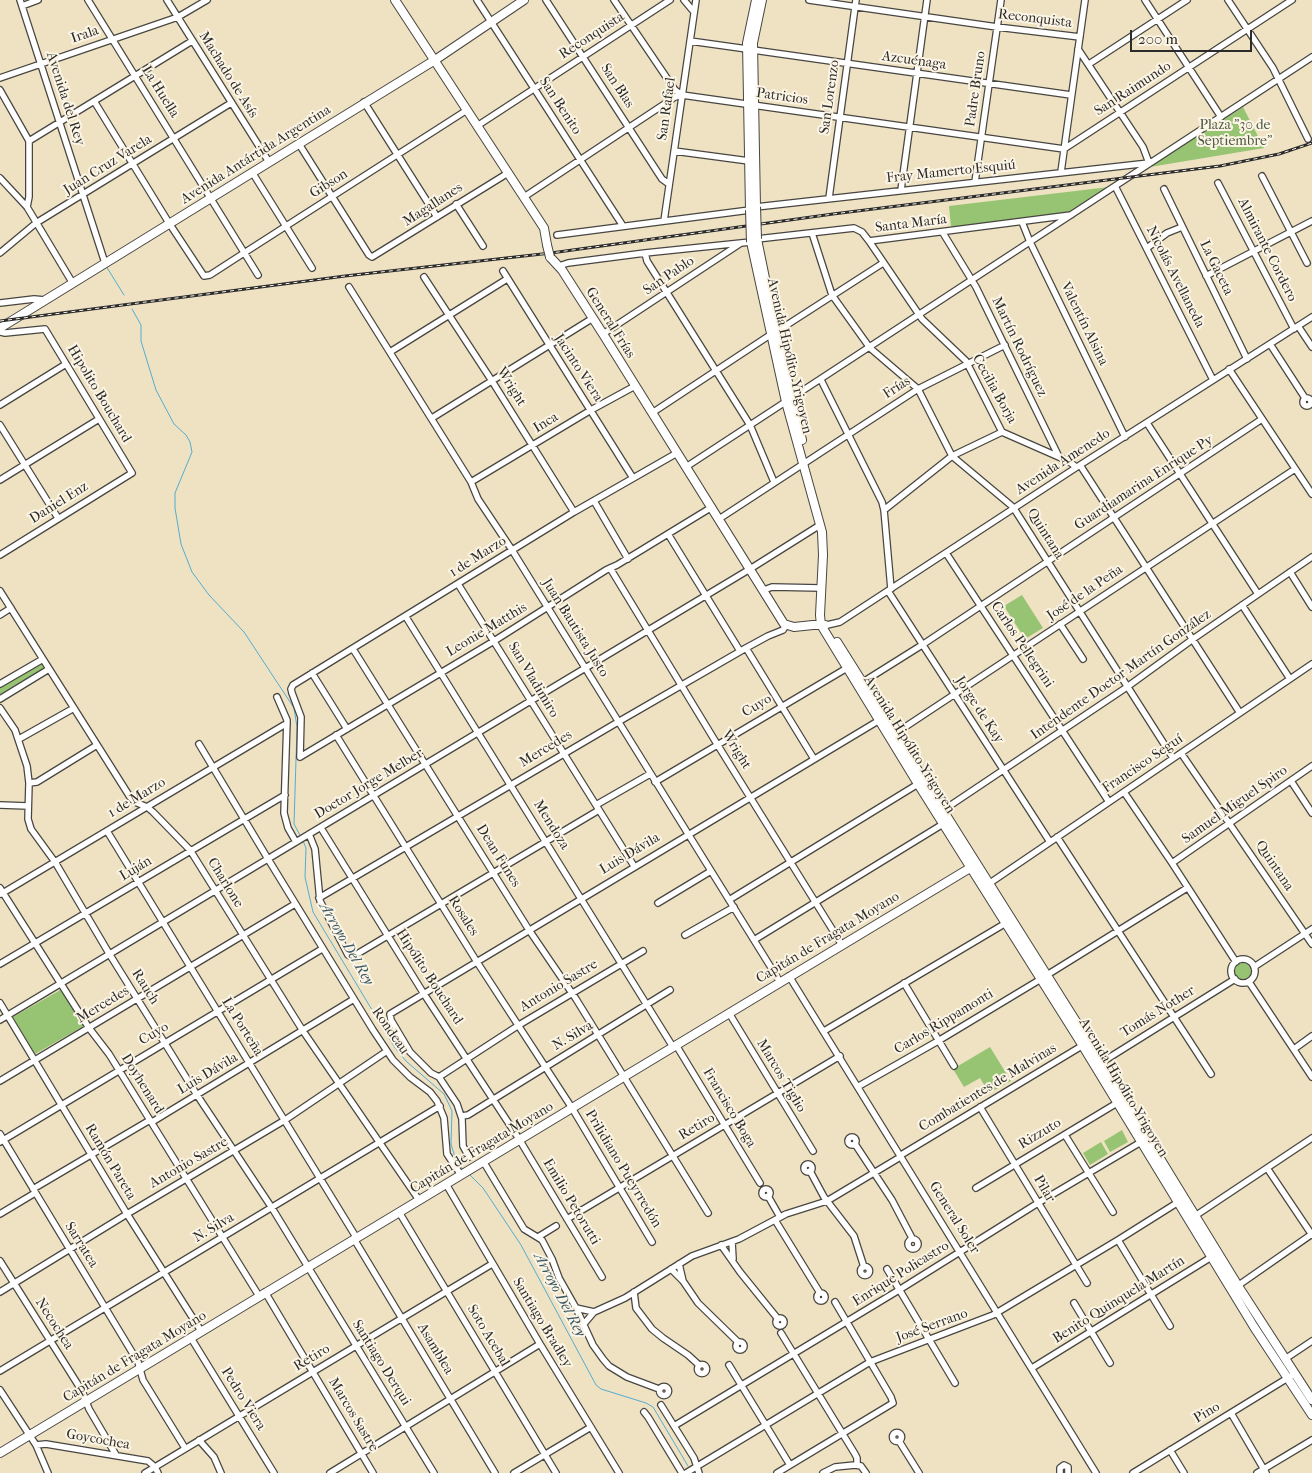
<!DOCTYPE html>
<html>
<head>
<meta charset="utf-8">
<style>
	body { margin:0 }
	#map { position:relative; width:1312px; height:1473px; overflow:hidden; background:#eee2c2; font-family:"IM FELL French Canon",serif }
	canvas { display:block }
	.scale { position:absolute; left:1130px; top:30px; width:122px; height:22px; box-sizing:border-box; border:2px solid #2b2b2b; border-top:0; padding-left:6px; font-size:15px; line-height:18px; white-space:nowrap; color:#2b2b2b; -webkit-text-stroke:4px #fcf5e5; paint-order:stroke }
</style>
</head>
<body>
<div id="map">
<canvas width="1312" height="1473"></canvas>
<div class="scale">200 m</div>
</div>
<script>
const ctx = document.querySelector('canvas').getContext('2d');
ctx.lineJoin = 'round';
function paint(path, color) {
  ctx.fillStyle = color;
  ctx.fill(path, 'evenodd');
}
function toPath(rows) {
  const path = new Path2D();
  for (const r of rows) {
    if (r.length === 3) {
      path.moveTo(r[0] + r[2], r[1]);
      path.arc(r[0], r[1], r[2], 0, 2 * Math.PI);
      continue;
    }
    path.moveTo(r[0], r[1]);
    for (let i = 2; i < r.length; i += 2) path.lineTo(r[i], r[i + 1]);
  }
  return path;
}
function trace(path, color, width, dash) {
  ctx.strokeStyle = color;
  ctx.lineWidth = width;
  ctx.lineCap = dash ? 'butt' : 'round';
  ctx.setLineDash(dash || []);
  ctx.stroke(path);
}
function label(font, color, halo, rows, align = 'center') {
  ctx.font = font + ' "IM FELL French Canon",serif';
  ctx.lineWidth = 4;
  ctx.setLineDash([]);
  ctx.textBaseline = 'middle';
  ctx.strokeStyle = halo;
  ctx.fillStyle = color;
  for (const [text, x, y, turn = 0] of rows) {
    ctx.save();
    ctx.translate(x, y);
    ctx.rotate((+turn || 0) * Math.PI / 180);
    ctx.textAlign = isNaN(turn) ? turn : align;
    if (halo) ctx.strokeText(text, 0, 0);
    ctx.fillText(text, 0, 0);
    ctx.restore();
  }
}
const green = toPath([
	[1243,107,1264,148,1150,167],
	[1109,187,1069,213,951,227,949,206],
	[1022,595,1043,628,1025,639,1004,606],
	[42,662,46,668,0,696,0,687],
	[1244,971,10],
	[62,989,84,1026,35,1054,13,1017],
	[990,1047,1011,1081,989,1093,980,1078,964,1087,953,1069],
	[1122,1130,1128,1142,1110,1152,1104,1141],
	[1101,1142,1108,1154,1090,1165,1083,1153]
]);
const stream = toPath([
	[106,266,124,295],
	[132,309,141,325,141,341,156,390,174,424,186,435,190,442,192,452,175,493,175,508,181,544,192,572,209,595,244,632,294,708,297,727,294,824,301,837],
	[303,841,306,848,305,877,313,912,395,1048,407,1062,444,1094,452,1111,451,1144,457,1164,464,1170],
	[469,1174,483,1188,521,1245,596,1385,601,1389,646,1403,653,1407,688,1466]
]);
const minor = toPath([
	[20,0,105,263],
	[88,0,258,275],
	[167,0,269,162],
	[477,0,623,226],
	[546,0,662,179,669,184],
	[614,0,675,90,682,95],
	[684,0,694,12],
	[809,0,997,27,1080,37],
	[1145,0,1221,117],
	[1228,0,1273,68,1308,139],
	[22,6,38,0],
	[690,41,747,49],
	[753,50,1071,95],
	[1089,64,1187,0],
	[0,78,178,17,207,0],
	[0,90,29,141,29,197,27,207],
	[94,101,169,223,204,276,210,275,244,253,467,110],
	[364,102,437,217],
	[477,126,670,0],
	[29,141,192,41],
	[299,144,369,255,372,257,508,173],
	[674,151,749,161],
	[252,172,312,268],
	[1061,172,1085,0],
	[1262,176,1307,263],
	[0,178,27,207,72,282],
	[975,182,1001,0],
	[1218,183,1294,329],
	[1115,186,1213,380],
	[1164,189,1247,359],
	[901,190,927,0],
	[524,197,675,97,682,95,1064,149,1292,0],
	[829,198,856,0],
	[456,204,483,246],
	[756,207,1149,163,1143,147,1078,49],
	[664,221,696,0],
	[1022,222,1030,242,1125,437],
	[812,233,832,295,870,348,918,389,952,456,1013,507,1173,758],
	[943,233,976,287,1059,457,1071,463,1076,467],
	[557,235,750,210],
	[757,239,854,228,862,232,869,241,1071,215],
	[869,241,922,319,966,361,1002,432,1059,457],
	[1147,248,1167,233,1182,227],
	[0,253,36,223,231,103],
	[645,253,647,261,750,425,774,482],
	[559,266,568,263,645,253,741,243],
	[503,271,633,478],
	[1206,276,1312,221],
	[424,277,492,381,574,512],
	[349,287,471,482,478,499,512,550,780,982],
	[0,303,34,299,45,300],
	[1298,326,1312,347],
	[0,332,5,333,45,329,132,473,0,555],
	[776,332,883,263],
	[603,334,741,243,751,242],
	[1270,344,1305,398],
	[390,352,507,279],
	[1229,369,1312,494],
	[821,380,882,502,884,510,891,589],
	[1307,402,4],
	[0,405,66,364],
	[652,413,770,335],
	[432,418,593,318],
	[1147,423,1258,594],
	[0,425,58,518],
	[1080,465,1240,713],
	[686,467,1312,57],
	[0,480,99,419],
	[471,482,591,410,635,386],
	[594,501,628,559],
	[884,510,952,456,1002,432],
	[719,519,918,389,1005,345],
	[668,534,740,651],
	[946,553,1109,802],
	[610,568,717,744,842,945],
	[1290,572,1312,607],
	[458,584,634,866],
	[764,590,772,587,821,588],
	[0,591,130,797,135,802,147,807,153,812,190,850,303,1031,419,1200],
	[888,591,1050,842],
	[1242,605,1290,679],
	[0,615,11,608],
	[406,617,673,1047],
	[1060,624,1083,659],
	[827,625,840,622,1080,465,1312,317],
	[746,648,814,759],
	[353,649,529,930,576,999,708,1213],
	[312,673,347,729],
	[863,682,922,645,1262,419],
	[0,684,43,659],
	[277,697,287,720,284,813,288,828,296,842],
	[0,699,49,669],
	[0,708,15,730,27,766,29,783,28,819,31,829,55,862,110,955,197,1095,272,1208,434,1473],
	[336,735,477,962,572,1108,652,1242],
	[893,735,1295,469],
	[19,739,74,708],
	[199,744,268,859,373,1030,393,1060,410,1077,430,1092,437,1101,444,1118,447,1154,461,1175],
	[1181,753,1312,944],
	[300,757,301,717,292,693,291,689,293,685,574,512,677,453],
	[300,757,494,641,606,570,617,565,712,507],
	[1291,781,1312,813],
	[655,782,847,668],
	[29,783,37,782,97,745],
	[1124,792,1172,863,1236,962],
	[0,805,28,806],
	[596,805,650,774],
	[942,811,1127,687,1193,639,1312,557],
	[321,828,424,994,519,1139,602,1277],
	[107,831,356,1237],
	[309,834,315,849,320,901,348,955,352,957,599,810],
	[1057,837,1211,1074],
	[1172,863,1312,766],
	[987,885,1312,664],
	[0,888,89,1028,109,1054,259,1296],
	[1,894,284,725,287,724],
	[319,898,618,722,746,648,768,636,783,630,786,625],
	[729,900,918,784],
	[658,903,711,871],
	[685,935,734,907],
	[754,940,943,824],
	[1243,971,12],
	[0,964,285,795],
	[1254,967,1312,929],
	[1047,975,1187,888],
	[789,976,1096,1473],
	[1249,982,1312,1077],
	[904,983,954,1066],
	[0,1003,127,1214,201,1331],
	[729,1013,813,1151],
	[0,1020,750,569,820,525],
	[824,1031,1006,923],
	[676,1045,760,1183],
	[1294,1049,1312,1036],
	[1099,1064,1235,979],
	[439,1077,519,1025,643,951],
	[0,1081,295,904],
	[859,1086,938,1041,1041,979],
	[980,1107,1087,1283],
	[462,1116,468,1115,670,990],
	[152,1122,354,999],
	[0,1134,138,1362,143,1380,185,1448],
	[1065,1135,1113,1212],
	[852,1141,4],
	[0,1142,322,949],
	[855,1144,892,1200,912,1238],
	[901,1155,1085,1044],
	[469,1157,463,1146,462,1119,457,1104,439,1077,431,1073,410,1052,391,1020,390,1014,883,718],
	[483,1161,524,1229,542,1240,552,1259,559,1278,576,1308,593,1345,603,1359,609,1366,627,1377,659,1389],
	[808,1168,4],
	[1267,1168,1312,1235],
	[810,1171,824,1197,854,1236,864,1267],
	[446,1184,540,1344,619,1473],
	[976,1188,1117,1103],
	[766,1193,4],
	[33,1189,150,1120],
	[768,1196,780,1217],
	[399,1212,556,1473],
	[0,1214,35,1193],
	[1195,1216,1312,1138],
	[567,1219,840,1056],
	[775,1220,820,1293],
	[538,1237,556,1226],
	[913,1244,5],
	[354,1239,495,1473],
	[1118,1240,1170,1326],
	[732,1242,733,1259],
	[721,1245,740,1272,778,1319],
	[0,1261,82,1391,89,1409,116,1455],
	[679,1264,683,1281],
	[865,1271,4.5],
	[671,1269,683,1281,698,1303,738,1342],
	[887,1269,955,1383],
	[1236,1287,1312,1234],
	[0,1292,127,1214,285,1120,387,1051],
	[265,1292,373,1473],
	[634,1292,636,1308,652,1329,663,1338,688,1355,699,1365],
	[821,1297,4],
	[1074,1303,1110,1363],
	[576,1308,594,1312],
	[780,1322,4],
	[583,1325,594,1312,625,1298,692,1256,739,1239,786,1214,827,1201,897,1159],
	[781,1333,855,1454,857,1458,857,1465],
	[191,1338,274,1473],
	[740,1346,4],
	[1285,1359,1312,1341],
	[702,1369,4.5],
	[729,1365,790,1465],
	[1032,1368,1213,1256],
	[0,1371,440,1106],
	[664,1391,4.5],
	[0,1390,36,1445,48,1473],
	[661,1405,694,1458,699,1473],
	[644,1412,648,1417,682,1473],
	[1231,1413,1266,1473],
	[674,1426,899,1290,1038,1203,1141,1142],
	[897,1437,4.5],
	[199,1440,214,1457,221,1473],
	[899,1441,919,1473],
	[36,1445,46,1444,148,1461,155,1467,158,1473],
	[1170,1450,1184,1473],
	[145,1473,492,1264],
	[330,1473,540,1344],
	[514,1473,591,1427],
	[686,1473,870,1362,993,1315,1118,1240,1180,1201],
	[777,1473,893,1403,891,1397,835,1302],
	[823,1473,835,1467,855,1465,861,1466,866,1473],
	[1060,1473,1060,1468,1064,1465,1068,1467,1068,1473],
	[1133,1473,1291,1376],
	[1257,1473,1312,1440]
]);
const major = toPath([
	[395,0,544,228,547,245],
	[756,207,753,43,762,0],
	[750,210,747,43,756,0],
	[757,239,776,332,802,440],
	[751,242,786,402,822,532,823,555,820,615,821,625,918,784,1078,1038,1254,1327,1312,1415],
	[550,257,562,270,603,334,784,624,794,627,813,625,825,625],
	[0,328,435,60,524,0],
	[837,642,1075,1020,1242,1292,1312,1400],
	[0,1453,975,865]
]);
const rail = toPath([
	[0,321,345,276,551,253,833,214,1220,166,1279,154,1312,143]
]);
const majorBridge = toPath([
	[756,207,757,239],
	[750,210,751,242],
	[547,245,550,257]
]);
const streetNames = [
	["Reconquista",1035,19,7],
	["Irala",85,35,-19],
	["Reconquista",592,36,-33],
	["Azcuénaga",914,61,8],
	["Machado de Asís",228,75,58],
	["San Blas",617,86,57],
	["Padre Bruno",976,89,-82],
	["San Raimundo",1133,89,-33],
	["La Huella",160,92,58],
	["Patricios",782,97,8],
	["San Lorenzo",830,97,-82],
	["Avenida del Rey",65,99,72],
	["San Benito",560,106,57],
	["San Rafael",667,109,-82],
	["Avenida Antártida Argentina",256,155,-32],
	["Juan Cruz Varela",108,165,-32],
	["Fray Mamerto Esquiú",951,172,-6],
	["Gibson",329,184,-32],
	["Magallanes",433,205,-33],
	["Santa María",911,224,-7],
	["Almirante Cordero",1267,250,63],
	["La Gaceta",1216,268,64],
	["San Pablo",669,276,-34],
	["Nicolás Avellaneda",1175,277,63],
	["General Frías",610,323,58],
	["Valentín Alsina",1084,324,64],
	["Martín Rodríguez",1019,347,64],
	["Avenida Hipólito Yrigoyen",789,356,77],
	["Jacinto Viera",578,368,57],
	["Wright",511,387,58],
	["Frías",897,388,-32],
	["Cecilia Borja",994,389,61],
	["Hipolito Bouchard",99,394,59],
	["Inca",546,423,-32],
	["Avenida Amenedo",1063,462,-33],
	["Guardiamarina Enrique Py",1144,483,-33],
	["Daniel Enz",59,503,-32],
	["Quintana",1045,534,58],
	["1 de Marzo",478,557,-32],
	["José de la Peña",1085,593,-34],
	["Juan Bautista Justo",575,628,58],
	["Leonie Matthis",487,630,-31],
	["Carlos Pellegrini",1022,645,56],
	["Intendente Doctor Martín González",1121,675,-35],
	["San Vladimiro",533,680,59],
	["Cuyo",757,706,-31],
	["Jorge de Kay",979,710,57],
	["Avenida Hipólito Yrigoyen",909,745,58],
	["Mercedes",546,749,-31],
	["Wright",736,750,58],
	["Francisco Seguí",1143,764,-34],
	["Doctor Jorge Melber",369,784,-31],
	["1 de Marzo",137,798,-31],
	["Samuel Miguel Spiro",1235,805,-35],
	["Mendoza",551,825,58],
	["Luis Dávila",630,854,-31],
	["Dean Funes",498,856,58],
	["Quintana",1274,866,56],
	["Luján",136,869,-31],
	["Charlone",225,883,58],
	["Rosales",463,916,58],
	["Capitán de Fragata Moyano",828,938,-31],
	["Hipólito Bouchard",429,977,57],
	["Antonio Sastre",559,986,-31],
	["Rauch",145,987,58],
	["Mercedes",103,1005,-31],
	["Tomás Nother",1158,1012,-32],
	["Carlos Rippamonti",944,1022,-31],
	["La Porteña",242,1027,58],
	["Rondeau",390,1031,55],
	["Cuyo",154,1034,-31],
	["N. Silva",573,1036,-31],
	["Luis Dávila",208,1074,-31],
	["Marcos Tiglio",781,1076,59],
	["Doyhenard",142,1084,58],
	["Combatientes de Malvinas",988,1088,-31],
	["Avenida Hipólito Yrigoyen",1123,1088,59],
	["Francisco Boga",729,1108,59],
	["Retiro",697,1127,-31],
	["Rizzuto",1040,1134,-31],
	["Capitán de Fragata Moyano",482,1148,-31],
	["Ramón Pareta",110,1162,59],
	["Antonio Sastre",189,1163,-30],
	["Prilidiano Pueyrredón",623,1169,59],
	["Pilar",1044,1189,60],
	["Emilio Petorutti",571,1202,59],
	["General Soler",954,1218,58],
	["N. Silva",214,1228,-31],
	["Sarratea",81,1245,58],
	["Enrique Policastro",901,1274,-32],
	["Benito Quinquela Martín",1119,1300,-32],
	["Santiago Bradley",542,1323,59],
	["Necochea",54,1324,57],
	["José Serrano",932,1326,-20],
	["Soto Acebal",488,1336,59],
	["Asamblea",435,1349,59],
	["Capitán de Fragata Moyano",135,1357,-31],
	["Retiro",312,1358,-31],
	["Santiago Derqui",381,1363,58],
	["Pedro Viera",243,1399,58],
	["Pino",1207,1413,-31],
	["Marcos Sastre",353,1415,59],
	["Goycochea",98,1440,10]
];
const parkNames = [
	["Plaza \"30 de",1235,126],
	["Septiembre\"",1235,142]
];
const waterNames = [
	["Arroyo Del Rey",346,944,60],
	["Arroyo Del Rey",559,1295,62]
];
paint(green, '#97c472');
trace(stream, '#55abd1', 1);
trace(minor, '#484642', 8);
trace(major, '#484642', 10);
trace(minor, '#fff', 5.5);
trace(major, '#fff', 8);
trace(rail, '#2b2b2b', 3);
trace(rail, '#fcf5e5', 1, [4]);
trace(majorBridge, '#484642', 10, []);
trace(majorBridge, '#fff', 8);
label('14px', '#2b2b2b', '#fcf5e5', streetNames);
label('14px', '#4b5940', '#fcf5e5', parkNames);
label('italic 15px', '#3a5865', '#fcf5e5', waterNames);
</script>
</body>
</html>
